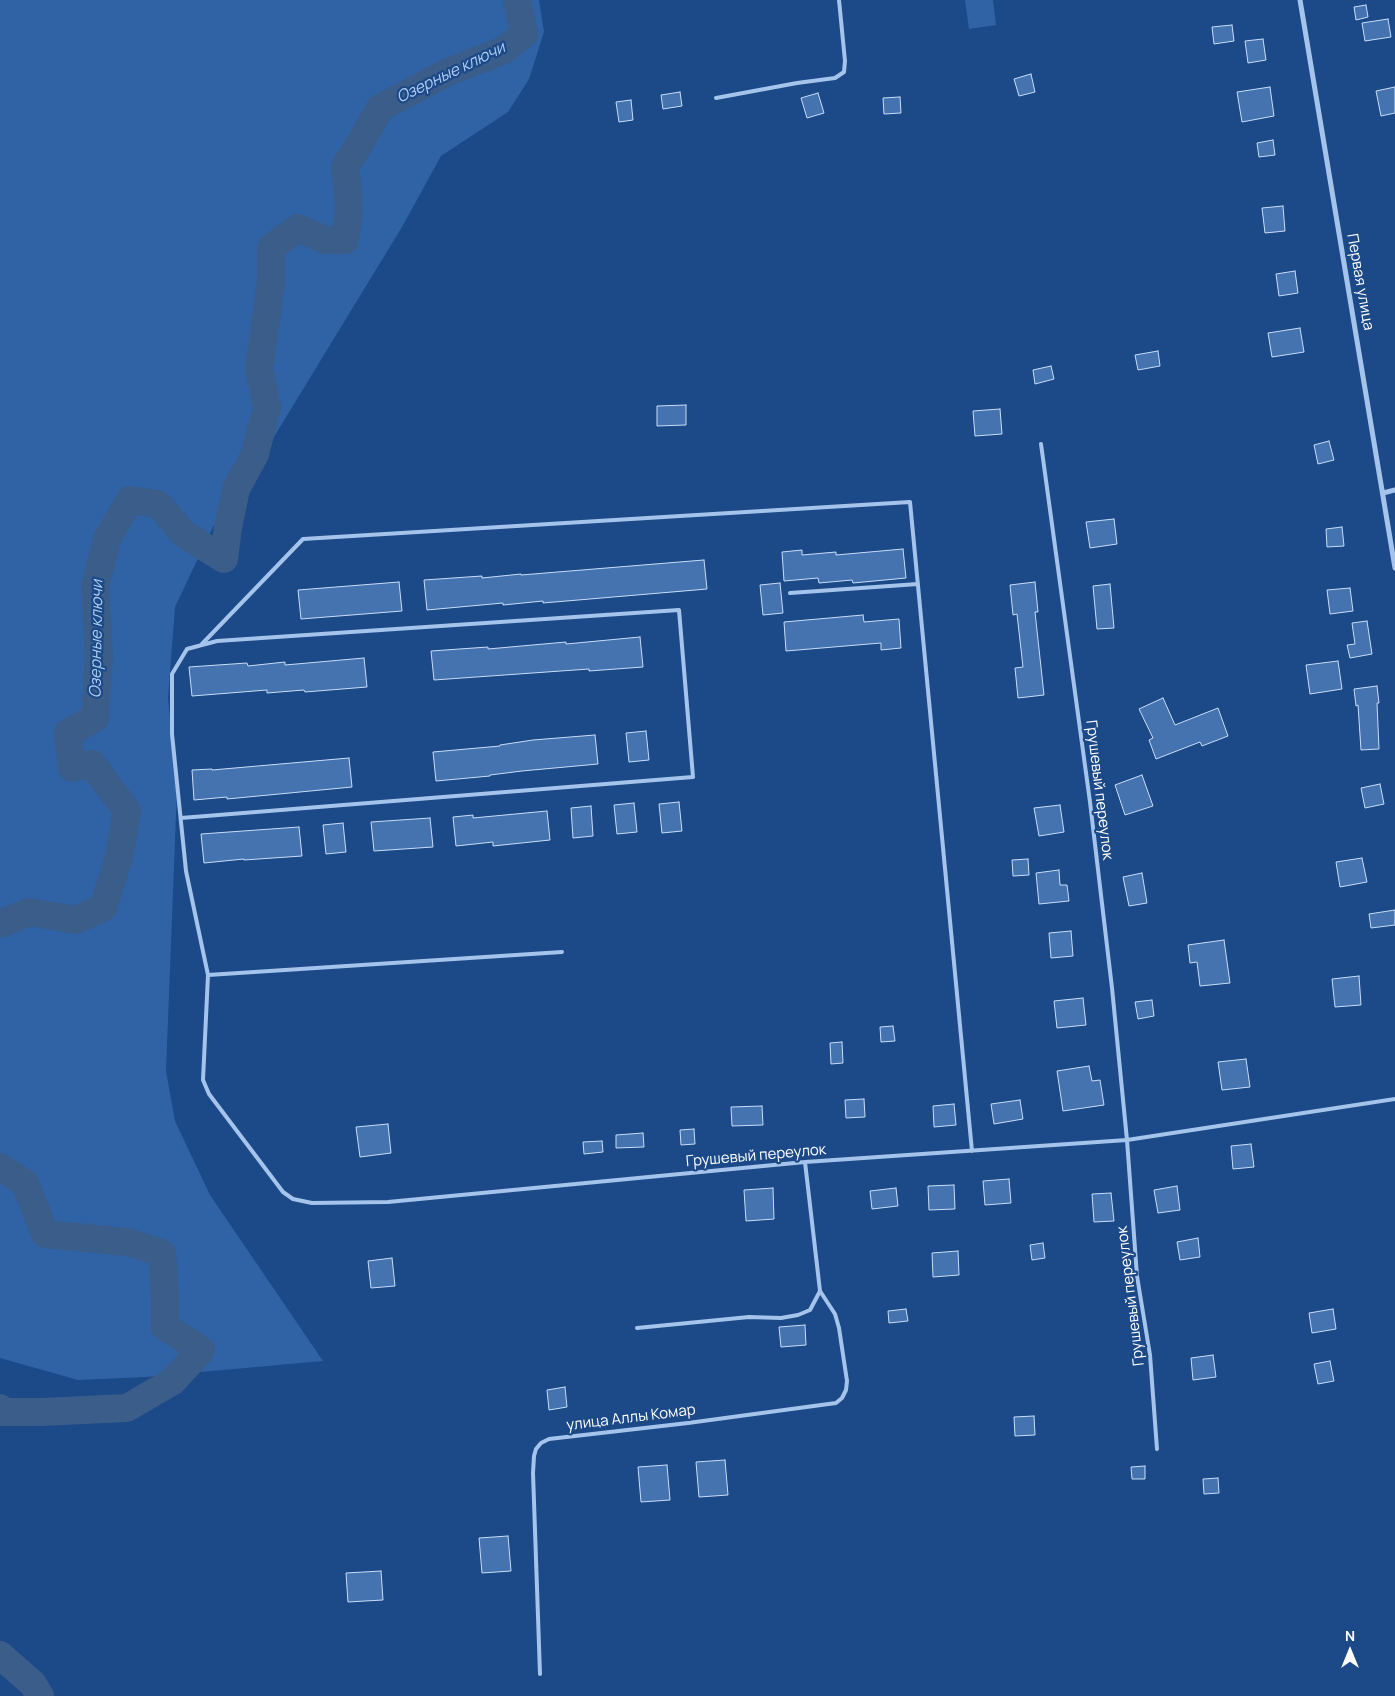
<!DOCTYPE html>
<html>
<head>
<meta charset="utf-8">
<style>
	body { margin:0 }
	#map { position:relative; width:1395px; height:1696px; overflow:hidden; background:#1c4987; font-family:Manrope,sans-serif }
	canvas { display:block }
	.north { position:absolute; left:1325px; top:1626px; width:50px; height:50px; -webkit-text-stroke:4px #1c4987; paint-order:stroke; rotate:0deg; font-size:14px; font-weight:700; line-height:20px; text-align:center; color:#fff }
	.north::after { content:''; display:block; margin:auto; width:18px; height:22px; background:#fff; clip-path:polygon(50% 0,100% 100%,50% 72%,0 100%) }
</style>
</head>
<body>
<div id="map">
<canvas width="1395" height="1696"></canvas>
<div class="north">N</div>
</div>
<script>
const ctx = document.querySelector('canvas').getContext('2d');
ctx.lineJoin = 'round';
function paint(path, color) {
  ctx.fillStyle = color;
  ctx.fill(path, 'evenodd');
}
function toPath(rows) {
  const path = new Path2D();
  for (const r of rows) {
    path.moveTo(r[0], r[1]);
    for (let i = 2; i < r.length; i += 2) path.lineTo(r[i], r[i + 1]);
  }
  return path;
}
function trace(path, color, width, dash) {
  ctx.strokeStyle = color;
  ctx.lineWidth = width;
  ctx.lineCap = dash ? 'butt' : 'round';
  ctx.setLineDash(dash || []);
  ctx.stroke(path);
}
function label(font, color, halo, rows, align = 'center') {
  ctx.font = font + ' Manrope,sans-serif';
  ctx.lineWidth = 4.5;
  ctx.setLineDash([]);
  ctx.textBaseline = 'middle';
  ctx.strokeStyle = halo;
  ctx.fillStyle = color;
  for (const [text, x, y, turn = 0] of rows) {
    ctx.save();
    ctx.translate(x, y);
    ctx.rotate((+turn || 0) * Math.PI / 180);
    ctx.textAlign = isNaN(turn) ? turn : align;
    if (halo) ctx.strokeText(text, 0, 0);
    ctx.fillText(text, 0, 0);
    ctx.restore();
  }
}
const green = toPath([
	[0,0,539,0,544,32,529,79,508,112,441,156,402,227,255,468,213,527,175,607,168,698,177,789,166,1071,175,1121,210,1195,323,1361,145,1377,78,1380,0,1358],
	[965,0,993,0,996,25,969,29]
]);
const river = toPath([
	[0,924,29,912,76,920,103,908,119,857,127,811,92,764,72,768,68,733,95,718,99,656,95,586,107,539,130,500,158,504,185,535,224,559,228,527,236,489,255,454,267,407,259,368,271,283,271,248,298,228,325,240,345,240,349,209,345,166,360,143,380,108,446,73,504,50,524,34,517,0],
	[0,1167,25,1183,45,1234,127,1242,162,1253,165,1296,165,1327,201,1350,173,1381,127,1408,41,1412,2,1412,0,1408],
	[0,1655,33,1684,40,1696]
]);
const building = toPath([
	[1366,5,1368,17,1356,20,1354,7,1366,5],
	[1388,19,1391,37,1365,41,1362,23,1388,19],
	[1232,25,1234,41,1214,44,1212,27,1232,25],
	[1263,39,1266,60,1248,63,1245,41,1263,39],
	[1031,74,1035,92,1019,96,1014,79,1031,74],
	[1270,87,1274,116,1242,122,1237,92,1270,87],
	[1395,87,1395,113,1381,116,1376,91,1395,87],
	[680,92,682,106,663,109,661,95,680,92],
	[818,93,824,113,807,118,801,98,818,93],
	[900,97,901,113,884,114,883,98,900,97],
	[631,100,633,120,619,122,616,102,631,100],
	[1273,140,1275,155,1259,157,1257,143,1273,140],
	[1283,206,1285,231,1265,233,1262,208,1283,206],
	[1295,271,1298,293,1279,296,1276,274,1295,271],
	[1300,328,1304,352,1272,357,1268,333,1300,328],
	[1158,351,1160,366,1138,370,1135,355,1158,351],
	[1051,366,1054,379,1035,384,1033,370,1051,366],
	[686,405,686,425,657,426,657,406,686,405],
	[1000,409,1002,434,975,436,973,411,1000,409],
	[1329,441,1334,460,1318,464,1314,445,1329,441],
	[1114,519,1117,544,1090,548,1086,522,1114,519],
	[1342,527,1344,546,1327,547,1326,529,1342,527],
	[903,549,906,578,853,583,852,580,819,583,818,578,784,581,782,552,802,550,802,555,836,552,836,555,903,549],
	[704,560,707,589,543,603,543,601,503,605,503,603,427,610,424,580,482,576,482,578,521,574,521,575,704,560],
	[399,582,402,611,301,619,298,590,399,582],
	[1035,582,1038,612,1035,612,1044,695,1018,698,1015,668,1023,667,1017,614,1013,615,1010,585,1035,582],
	[780,583,783,613,763,615,760,585,780,583],
	[1110,584,1114,628,1097,629,1093,586,1110,584],
	[1350,588,1353,611,1330,614,1327,590,1350,588],
	[863,615,864,622,899,619,901,648,881,650,881,643,786,651,784,622,863,615],
	[1367,621,1372,654,1350,658,1347,645,1355,644,1352,623,1367,621],
	[640,637,643,667,589,671,589,669,434,680,431,651,488,647,488,649,566,642,566,644,640,637],
	[364,658,367,687,305,692,304,690,267,693,267,690,192,696,189,667,247,663,248,666,285,662,285,665,364,658],
	[1338,661,1342,689,1310,694,1306,665,1338,661],
	[1377,686,1379,703,1377,703,1379,749,1361,750,1358,705,1356,706,1354,689,1377,686],
	[1163,698,1175,725,1218,708,1228,736,1202,746,1200,742,1156,759,1149,740,1153,738,1139,709,1163,698],
	[646,731,649,760,629,762,626,733,646,731],
	[595,735,598,764,522,771,490,775,490,776,436,781,433,752,500,746,500,745,533,740,595,735],
	[349,758,352,787,227,799,227,797,194,800,192,770,212,769,212,770,349,758],
	[1142,775,1153,806,1125,815,1115,785,1142,775],
	[1380,784,1384,804,1365,808,1361,788,1380,784],
	[679,802,682,831,662,833,659,804,679,802],
	[634,803,637,832,617,834,614,805,634,803],
	[1060,805,1064,832,1039,836,1034,808,1060,805],
	[591,806,593,836,573,838,571,808,591,806],
	[547,811,550,840,493,846,493,842,456,846,453,817,473,815,473,818,547,811],
	[430,818,433,847,374,851,371,822,430,818],
	[343,823,346,852,326,854,323,825,343,823],
	[299,827,302,856,244,860,244,859,204,863,201,834,299,827],
	[1362,858,1367,882,1340,887,1336,862,1362,858],
	[1028,859,1029,875,1013,876,1012,860,1028,859],
	[1059,870,1060,885,1067,885,1069,901,1039,904,1036,873,1059,870],
	[1142,873,1147,903,1129,906,1123,877,1142,873],
	[1395,910,1395,925,1371,928,1369,914,1395,910],
	[1071,931,1073,956,1051,958,1049,933,1071,931],
	[1224,940,1230,983,1200,986,1197,962,1190,963,1188,945,1224,940],
	[1359,976,1361,1005,1335,1007,1332,979,1359,976],
	[1083,998,1086,1025,1057,1028,1054,1001,1083,998],
	[1152,1000,1154,1016,1138,1019,1135,1002,1152,1000],
	[893,1026,895,1041,881,1042,880,1027,893,1026],
	[842,1042,843,1063,831,1064,830,1043,842,1042],
	[1246,1059,1250,1087,1222,1090,1218,1062,1246,1059],
	[1089,1066,1092,1081,1100,1080,1104,1105,1063,1111,1057,1071,1089,1066],
	[864,1099,865,1117,846,1118,845,1100,864,1099],
	[1020,1100,1023,1119,994,1124,991,1104,1020,1100],
	[954,1104,956,1125,934,1127,933,1106,954,1104],
	[762,1106,763,1125,732,1126,731,1107,762,1106],
	[388,1124,391,1153,360,1157,356,1127,388,1124],
	[694,1129,695,1144,681,1145,680,1130,694,1129],
	[643,1133,644,1147,616,1148,616,1135,643,1133],
	[602,1141,603,1152,584,1154,583,1142,602,1141],
	[1251,1144,1254,1167,1233,1169,1231,1146,1251,1144],
	[1009,1179,1011,1203,985,1205,983,1181,1009,1179],
	[954,1185,955,1209,929,1210,928,1186,954,1185],
	[1177,1186,1180,1210,1158,1213,1154,1190,1177,1186],
	[773,1188,774,1219,746,1221,744,1190,773,1188],
	[896,1188,898,1206,872,1209,870,1191,896,1188],
	[1111,1193,1114,1221,1094,1222,1092,1194,1111,1193],
	[1198,1238,1200,1257,1180,1260,1177,1242,1198,1238],
	[1043,1243,1045,1258,1032,1260,1030,1245,1043,1243],
	[958,1251,959,1275,933,1277,932,1253,958,1251],
	[392,1258,395,1286,371,1288,368,1261,392,1258],
	[906,1309,908,1321,889,1323,888,1311,906,1309],
	[1333,1309,1336,1329,1312,1333,1309,1313,1333,1309],
	[805,1325,806,1345,781,1347,779,1327,805,1325],
	[1213,1355,1216,1377,1193,1380,1191,1358,1213,1355],
	[1330,1361,1334,1381,1318,1384,1314,1364,1330,1361],
	[565,1387,567,1407,549,1410,547,1390,565,1387],
	[1034,1416,1035,1435,1015,1436,1014,1417,1034,1416],
	[725,1460,728,1495,699,1497,696,1462,725,1460],
	[667,1465,670,1500,641,1502,638,1467,667,1465],
	[1145,1466,1145,1479,1132,1479,1131,1467,1145,1466],
	[1218,1478,1219,1493,1204,1494,1203,1479,1218,1478],
	[508,1536,511,1571,482,1573,479,1538,508,1536],
	[381,1571,383,1600,348,1602,346,1573,381,1571]
]);
const service = toPath([
	[716,98,797,83,835,78,844,72,845,61,839,0],
	[1041,444,1090,802,1112,988,1127,1140,1137,1276,1150,1355,1157,1449],
	[790,593,918,584],
	[201,645,303,539,910,502,972,1151],
	[181,818,693,777,679,610,217,641,187,649,172,674,172,734,186,871,208,975,203,1080,209,1094,283,1192,293,1199,312,1203,388,1202,805,1162,1127,1140,1395,1099],
	[208,975,562,952],
	[637,1328,749,1317,781,1318,798,1315,810,1310,820,1291,805,1162],
	[540,1674,533,1473,534,1456,536,1449,541,1443,549,1439,688,1423,836,1403,842,1398,846,1390,847,1381,839,1328,835,1314,820,1291]
]);
const minor = toPath([
	[1300,0,1395,568],
	[1383,493,1395,490]
]);
const streetNames = [
	["Первая улица",1360,282,80],
	["Грушевый переулок",1099,790,83],
	["Грушевый переулок",756,1156,-5],
	["Грушевый переулок",1131,1296,-97],
	["улица Аллы Комар",631,1418,-7]
];
const waterNames = [
	["Озерные ключи",451,73,-26],
	["Озерные ключи",97,639,-89]
];
paint(green, '#2f63a5');
trace(river, '#3b5d8a', 28);
paint(building, '#4473b0');
trace(building, '#c9def8', 1);
trace(service, '#a4c4ec', 4);
trace(minor, '#a4c4ec', 5);
label('15px', '#fff', '#1c4987', streetNames);
label('italic 16px', '#afcef3', '#1c4987', waterNames);
</script>
</body>
</html>
